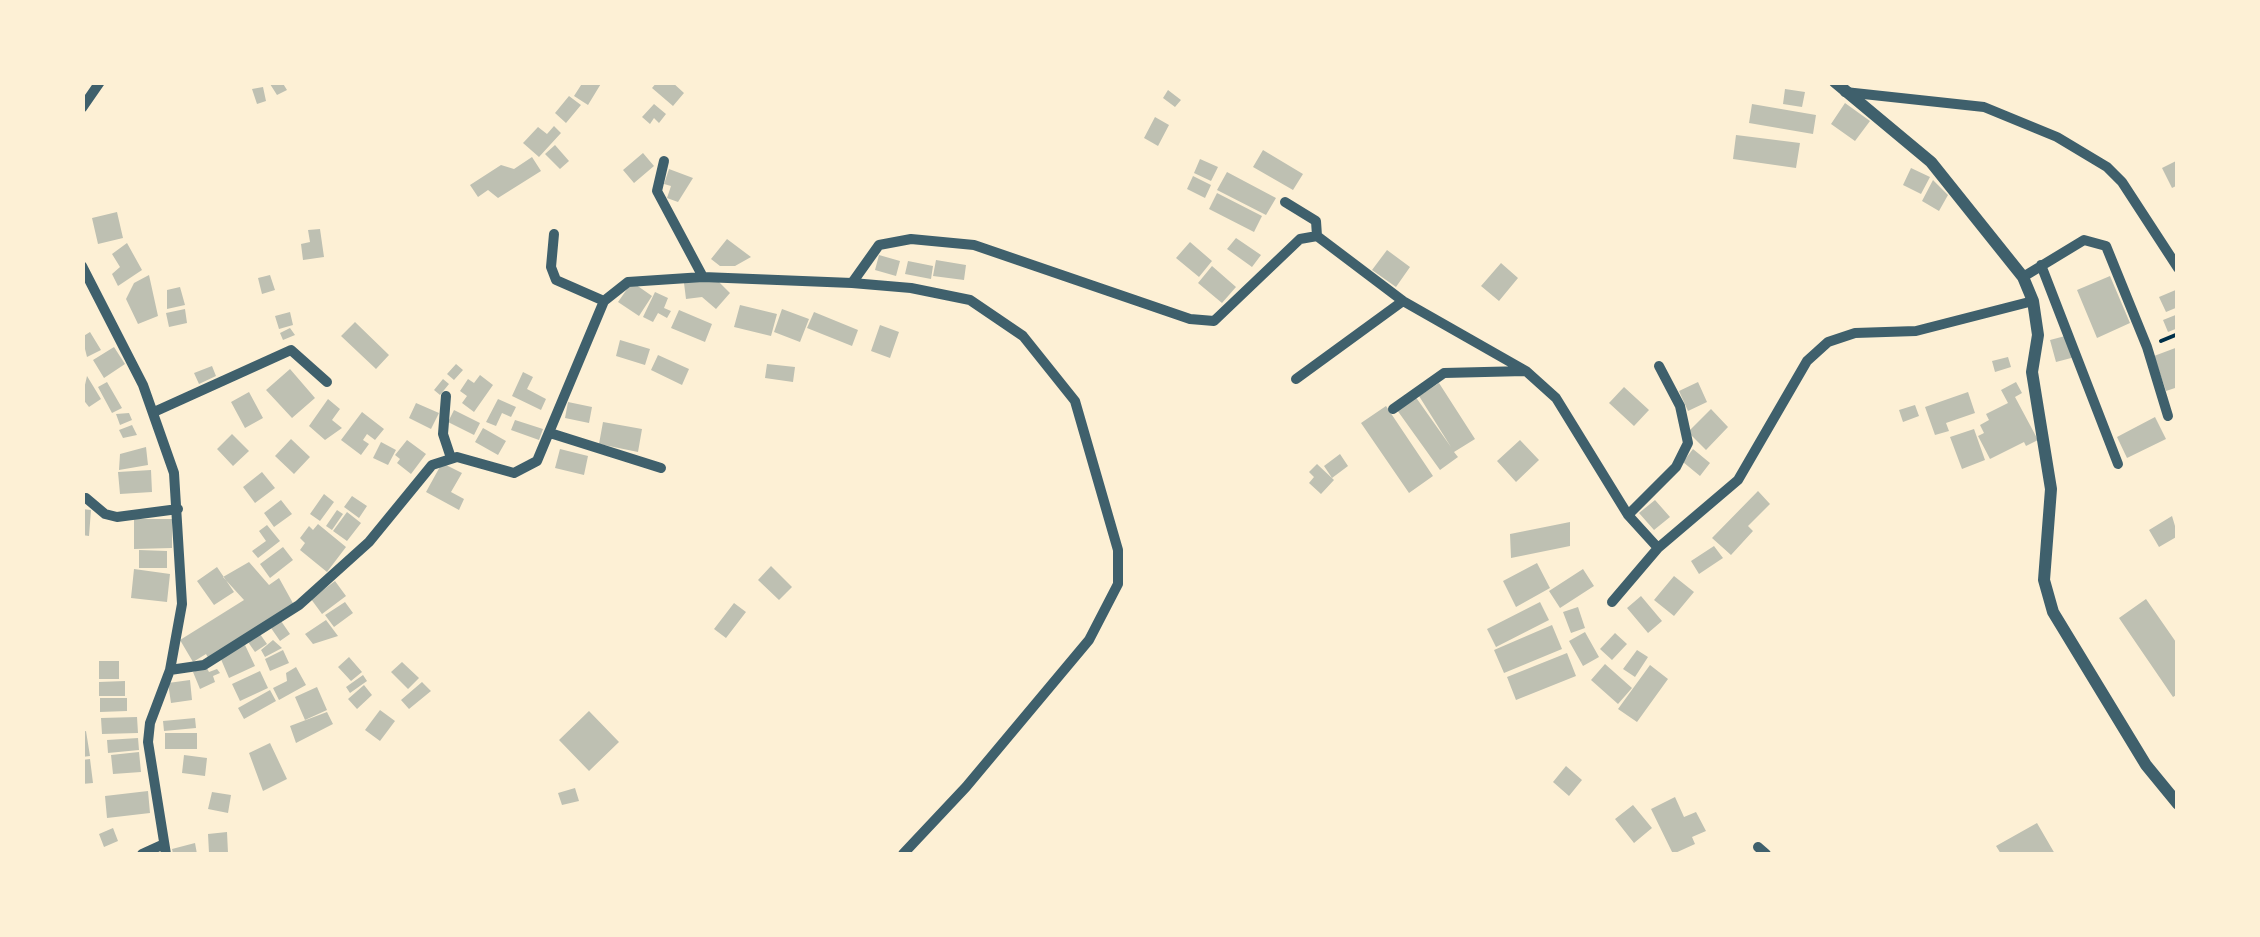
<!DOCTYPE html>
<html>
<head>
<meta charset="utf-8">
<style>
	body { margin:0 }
	#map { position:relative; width:2260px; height:937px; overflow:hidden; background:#fdf0d5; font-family:"Alegreya Sans",sans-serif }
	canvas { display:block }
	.frame { position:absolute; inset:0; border:85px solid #fdf0d5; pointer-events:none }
</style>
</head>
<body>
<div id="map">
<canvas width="2260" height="937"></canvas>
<div class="frame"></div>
</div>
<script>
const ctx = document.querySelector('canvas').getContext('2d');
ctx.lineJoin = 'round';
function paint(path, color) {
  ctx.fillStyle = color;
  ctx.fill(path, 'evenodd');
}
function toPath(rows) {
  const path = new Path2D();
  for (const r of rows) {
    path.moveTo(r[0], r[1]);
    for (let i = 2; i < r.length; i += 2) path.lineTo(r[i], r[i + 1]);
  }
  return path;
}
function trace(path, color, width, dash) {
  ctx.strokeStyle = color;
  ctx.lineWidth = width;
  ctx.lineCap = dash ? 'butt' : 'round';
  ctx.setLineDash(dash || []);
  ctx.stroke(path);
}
const building = toPath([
	[282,82,287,90,277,95,270,84],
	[583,82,602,82,588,105,574,96],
	[657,82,672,82,684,93,673,106,652,88],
	[263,87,266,101,257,104,252,89],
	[1785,89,1805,92,1802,107,1783,104],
	[1168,90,1181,100,1175,107,1163,98],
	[569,96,581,105,566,123,555,113],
	[1845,103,1870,121,1855,141,1831,124],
	[654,104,666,114,659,123,654,118,650,124,642,117],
	[1752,104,1816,115,1813,134,1749,123],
	[1155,117,1169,125,1158,146,1144,138],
	[554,126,561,133,539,157,523,143,538,127,547,134],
	[1736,135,1800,143,1796,168,1733,159],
	[555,145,569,161,560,169,545,154],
	[1263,150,1303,174,1293,190,1253,167],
	[643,153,654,166,634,183,623,170],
	[532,157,541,171,498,198,488,190,478,197,470,185,501,165,514,169],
	[1200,159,1218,167,1211,181,1194,173],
	[2178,160,2178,185,2172,188,2162,168],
	[1911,168,1930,177,1921,194,1903,185],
	[669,169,693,178,678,202,667,198,671,186,664,184],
	[1227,172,1276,198,1266,215,1217,190],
	[1193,176,1211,185,1205,198,1187,189],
	[1933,180,1948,195,1939,211,1922,201],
	[1217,193,1262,216,1254,232,1209,209],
	[117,212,123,238,98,244,92,218],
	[320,229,324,257,303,260,301,244,310,242,308,230],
	[1236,238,1261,255,1252,267,1227,249],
	[727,239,751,257,735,266,720,266,711,259],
	[1190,242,1212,261,1199,277,1176,258],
	[127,243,142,270,118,286,112,274,120,267,112,254],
	[1387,250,1410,267,1396,287,1372,270],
	[879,255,900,261,896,276,875,270],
	[936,260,966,265,964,280,933,276],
	[908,261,933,266,931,279,905,274],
	[1501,263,1518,278,1499,301,1481,286],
	[1212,266,1236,287,1222,303,1198,283],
	[149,275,158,316,138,324,126,299,134,283],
	[270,275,275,290,262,294,258,278],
	[2110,276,2130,323,2097,338,2077,290],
	[715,278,730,293,716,309,702,297,686,299,684,283],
	[632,282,652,296,639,316,618,302],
	[180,287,185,305,167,309,167,290],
	[2178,289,2178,307,2166,312,2159,297],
	[655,292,668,298,664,308,671,311,667,318,658,313,653,322,643,317],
	[740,305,777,314,771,336,734,327],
	[185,309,187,323,169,327,166,313],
	[782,309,809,319,800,342,774,332],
	[679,310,712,324,705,342,671,328],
	[290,312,293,325,279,329,275,316],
	[814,312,858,330,852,346,807,328],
	[2178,314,2178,328,2168,332,2163,320],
	[355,322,389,355,376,369,341,336],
	[880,325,899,332,890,358,871,351],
	[290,328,295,335,283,340,280,333],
	[90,332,101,350,87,357,82,337],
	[2069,335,2075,357,2056,362,2050,340],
	[620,340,650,349,645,365,616,356],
	[114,347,125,364,104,378,93,360],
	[2178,347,2178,387,2166,391,2154,356],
	[658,355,689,369,682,385,651,370],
	[2008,357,2011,367,1995,372,1992,361],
	[456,364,463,370,454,380,447,374],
	[767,364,795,367,793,382,765,378],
	[212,366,216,376,199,384,194,373],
	[290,369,315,398,292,418,266,390],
	[523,372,533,377,527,389,546,399,541,410,512,396],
	[480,375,493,385,474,412,462,403,467,396,460,391,468,379,474,383],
	[87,376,101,399,89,407,82,398],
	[443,379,449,384,440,395,434,390],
	[107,382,122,408,112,413,98,387],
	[1698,382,1707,402,1688,411,1679,391],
	[2016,382,2022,393,2015,397,2038,440,2026,446,2024,442,1990,459,1978,436,1984,433,1980,425,1989,420,1986,414,2008,403,2001,390],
	[1439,383,1475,439,1454,452,1458,457,1440,470,1397,410,1415,396,1451,447,1419,396],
	[1624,387,1649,410,1634,426,1609,403],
	[249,392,263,418,245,428,231,402],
	[1968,392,1975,413,1946,423,1949,431,1935,435,1925,407],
	[328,399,340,409,332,420,342,428,325,440,309,426],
	[498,399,516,407,511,417,502,413,496,426,486,422],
	[568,402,592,407,589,423,565,418],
	[416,403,439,413,431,429,409,418],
	[1915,405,1919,416,1903,422,1899,410],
	[1386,406,1433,476,1409,493,1361,423],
	[1711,409,1728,427,1706,450,1688,432],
	[454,410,480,423,474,435,448,422],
	[362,412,384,429,375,440,367,434,363,440,369,444,361,455,341,440],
	[129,413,132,420,120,425,116,414],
	[2155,417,2166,439,2127,458,2117,437],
	[515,420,543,429,539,440,511,430],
	[603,422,642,429,638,452,599,444],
	[132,425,137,435,123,438,119,430],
	[483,428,506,441,498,455,475,442],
	[1974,429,1985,460,1962,469,1950,437],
	[232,434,249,451,233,466,217,449],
	[291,439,310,457,294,474,275,456],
	[407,440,426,454,411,474,397,463,400,459,395,455],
	[1520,440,1539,460,1516,482,1497,461],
	[381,442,396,450,388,465,373,458],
	[146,447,148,465,119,470,120,454],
	[560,449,588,456,584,475,555,468],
	[1693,449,1710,463,1700,476,1683,462],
	[1340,454,1348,466,1332,478,1324,466],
	[442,463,462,473,451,492,464,499,459,510,426,492],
	[1317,464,1334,480,1321,494,1309,483,1314,477,1309,472],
	[151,470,152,492,120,494,118,472],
	[262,472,275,488,255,503,243,487],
	[1758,491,1770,504,1748,526,1753,531,1731,555,1712,538],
	[324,494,334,502,320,521,310,514],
	[352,496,367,506,359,518,344,507],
	[281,500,292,514,274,527,264,513],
	[1655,500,1670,517,1654,530,1639,513],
	[82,509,91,510,89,536,82,535],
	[337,510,343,514,332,530,326,526],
	[347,512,361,523,347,541,333,531],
	[2172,516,2178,536,2159,547,2149,530],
	[134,519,172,519,172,548,134,549],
	[1570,522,1570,546,1511,558,1510,534],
	[318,524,346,547,327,572,300,550,305,543,300,538,309,526,313,530],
	[267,525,280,541,258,558,252,551,266,541,259,531],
	[1714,546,1723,558,1699,574,1691,561],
	[283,547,293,560,270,578,260,564],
	[139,550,167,551,167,568,139,568],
	[249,562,269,585,279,578,294,605,210,661,206,654,193,662,180,640,244,600,223,577],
	[1537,563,1550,588,1516,607,1503,581],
	[771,566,792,587,779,600,758,580],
	[217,567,234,592,214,605,197,581],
	[134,569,170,574,167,602,131,598],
	[1583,569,1594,586,1560,608,1549,591],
	[1674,576,1694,592,1674,616,1654,600],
	[335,581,346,596,322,614,311,599],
	[1641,596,1662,621,1648,633,1627,608],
	[2146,599,2178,645,2178,694,2173,697,2119,618],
	[345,602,353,613,334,627,325,615],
	[1540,602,1549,620,1496,647,1487,629],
	[734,603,746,612,726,638,714,629],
	[1578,607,1585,628,1571,633,1563,612],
	[326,620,338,636,313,644,305,634],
	[281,621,290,634,280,641,271,628],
	[1552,625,1562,649,1504,673,1494,650],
	[1585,632,1599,657,1583,666,1569,641],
	[1615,633,1627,644,1612,660,1600,649],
	[260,634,267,644,255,652,248,642],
	[273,640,282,648,265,657,261,650],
	[245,645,255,666,229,678,220,657],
	[283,650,289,663,270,671,265,659],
	[1637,650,1648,657,1635,677,1623,669],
	[1567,653,1576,676,1516,700,1507,677],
	[349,657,362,672,351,681,338,667],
	[99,661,119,661,119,679,99,679],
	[402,662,419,678,408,689,391,672],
	[1605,664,1632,688,1618,704,1591,680],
	[1650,665,1668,679,1637,722,1618,709],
	[206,666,209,672,217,669,220,673,213,676,215,682,200,689,193,672],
	[296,667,306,685,279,700,273,688,287,681,286,673],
	[260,671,268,688,240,701,232,684],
	[363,675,367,681,350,693,346,687],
	[190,680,192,700,171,703,168,683],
	[125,681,125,696,99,696,99,682],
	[422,682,431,691,409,709,401,700],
	[364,685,372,695,357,709,348,699],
	[317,687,327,710,305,720,295,697],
	[270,690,276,701,244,719,238,708],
	[100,698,127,698,127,711,100,712],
	[380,710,395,721,380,741,365,730],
	[589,711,619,742,589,771,559,740],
	[327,712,333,724,296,743,290,726],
	[137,717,138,733,102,734,101,718],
	[195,718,196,728,164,731,163,721],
	[86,731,90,756,82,757,82,732],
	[165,733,197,733,197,749,165,749],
	[138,738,139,750,108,753,107,740],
	[270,743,287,779,263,791,249,753],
	[139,752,141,772,113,774,111,755],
	[184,755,207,758,205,776,182,773],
	[90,759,93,783,82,784,82,760],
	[1566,766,1582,780,1569,796,1553,782],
	[575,788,579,801,562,805,558,793],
	[148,791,150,813,107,818,105,796],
	[212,792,231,795,228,813,208,809],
	[1675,797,1684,817,1696,812,1706,831,1692,837,1695,844,1673,854,1651,809],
	[1633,805,1652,828,1634,843,1615,819],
	[2037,823,2055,854,2001,854,1996,846],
	[113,828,118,841,104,847,99,834],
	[227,832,228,853,209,853,208,834],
	[195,843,197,854,173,854,172,849]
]);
const path = toPath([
	[2161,341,2178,334]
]);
const minor = toPath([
	[1845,92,1984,107,2057,137,2107,167,2122,182,2178,268],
	[82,108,100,82],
	[664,161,657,191,703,277],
	[1285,202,1316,221,1317,236],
	[554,234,551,267,556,280,604,301,628,282,703,277,852,283,879,245,911,239,974,245,1190,319,1214,321,1300,239,1317,236,1403,301,1526,371,1556,398,1628,515,1658,548,1738,480,1807,361,1828,342,1855,333,1916,331,2033,301],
	[2041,265,2118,464],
	[82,266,143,385,174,473,182,604,170,670,150,723,148,742,166,854],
	[2023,277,2084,240,2106,246,2147,347,2168,416],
	[852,283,911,288,970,300,1023,336,1075,401,1118,550,1118,584,1089,640,966,787,903,854],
	[1296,379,1403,301],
	[446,396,443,434,451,458],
	[1393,409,1444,373,1525,371],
	[154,412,291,350,327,382],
	[550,433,661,468],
	[86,498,105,514,117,517,178,509],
	[1628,515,1676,467,1688,443,1680,406,1659,366],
	[1612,602,1658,548],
	[170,670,204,665,299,605,369,542,432,465,457,457,514,473,537,461,604,301],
	[1758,847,1766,854],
	[142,854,164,844]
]);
const tertiary = toPath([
	[1835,82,1931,162,2023,277,2033,301,2038,335,2032,372,2051,489,2044,580,2053,612,2146,765,2178,804]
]);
paint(building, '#bec0b2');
trace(path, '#003049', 4);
trace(minor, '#3f606c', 10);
trace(tertiary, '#3f606c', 12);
</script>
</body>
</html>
